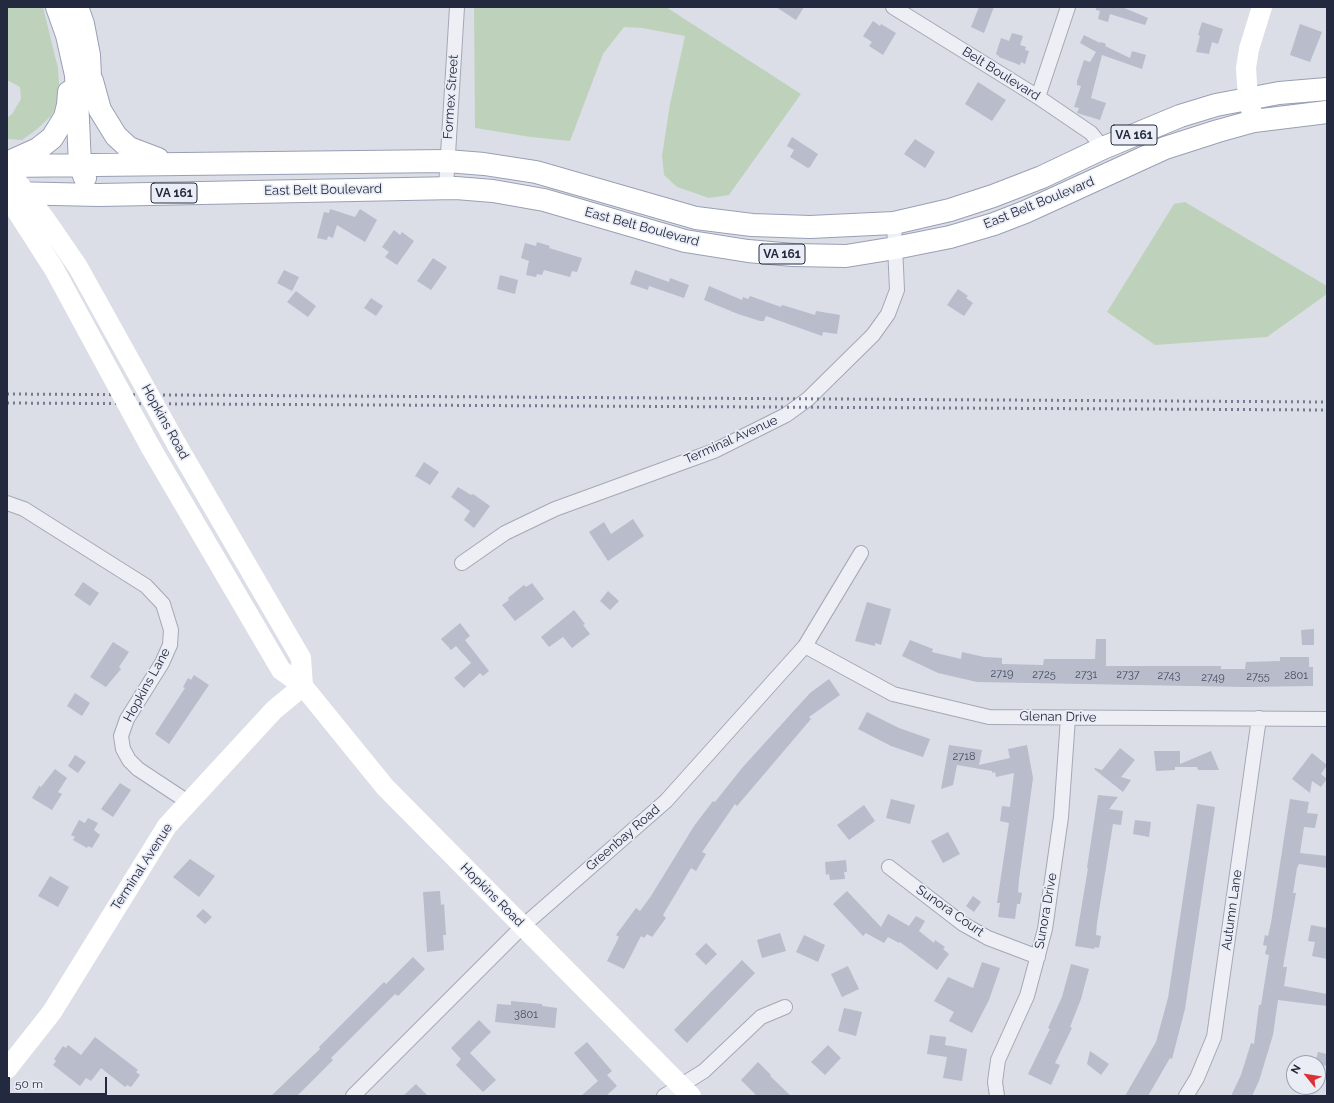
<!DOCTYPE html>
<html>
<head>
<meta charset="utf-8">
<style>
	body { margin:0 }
	#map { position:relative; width:1334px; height:1103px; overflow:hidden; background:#dbdee7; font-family:Raleway,sans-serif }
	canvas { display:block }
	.frame { position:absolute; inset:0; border:8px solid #232a3f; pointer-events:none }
	.north { position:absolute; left:1286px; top:1055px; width:40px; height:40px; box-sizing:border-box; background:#eaedf5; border:1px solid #9a9fac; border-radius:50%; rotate:300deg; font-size:11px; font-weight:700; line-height:16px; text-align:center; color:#232a3f }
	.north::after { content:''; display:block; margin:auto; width:14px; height:18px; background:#dc3032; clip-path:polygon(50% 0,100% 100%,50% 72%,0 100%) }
	.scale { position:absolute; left:8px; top:1077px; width:99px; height:18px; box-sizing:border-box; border:2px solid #232a3f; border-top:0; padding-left:5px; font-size:12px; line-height:14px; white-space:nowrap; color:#232a3f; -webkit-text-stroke:3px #eaedf5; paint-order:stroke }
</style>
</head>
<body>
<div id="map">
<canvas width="1334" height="1103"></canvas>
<div class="frame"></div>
<div class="north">N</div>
<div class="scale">50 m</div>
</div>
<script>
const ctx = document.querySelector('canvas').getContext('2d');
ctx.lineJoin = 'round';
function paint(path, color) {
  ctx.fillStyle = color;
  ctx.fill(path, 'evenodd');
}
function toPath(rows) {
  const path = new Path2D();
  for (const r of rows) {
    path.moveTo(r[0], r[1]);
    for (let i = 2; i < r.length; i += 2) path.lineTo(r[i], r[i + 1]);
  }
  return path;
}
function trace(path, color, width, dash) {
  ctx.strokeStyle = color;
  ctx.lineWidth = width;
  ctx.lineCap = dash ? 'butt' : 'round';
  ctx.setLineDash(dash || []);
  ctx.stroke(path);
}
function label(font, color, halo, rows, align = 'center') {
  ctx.font = font + ' Raleway,sans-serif';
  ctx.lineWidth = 3.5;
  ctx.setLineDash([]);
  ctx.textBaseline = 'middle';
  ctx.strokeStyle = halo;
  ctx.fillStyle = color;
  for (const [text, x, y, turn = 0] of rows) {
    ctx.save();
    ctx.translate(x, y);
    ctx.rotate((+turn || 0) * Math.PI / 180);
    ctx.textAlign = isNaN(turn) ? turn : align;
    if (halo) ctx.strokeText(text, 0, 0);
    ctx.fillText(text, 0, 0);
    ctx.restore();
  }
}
const green = toPath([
	[7,7,43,7,58,68,60,100,51,116,36,130,22,140,7,139,7,118,12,114,21,99,20,87,7,80],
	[474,7,666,7,801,94,729,195,709,198,677,187,664,175,662,156,670,104,685,36,642,28,624,27,603,54,570,141,531,137,475,128],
	[1185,202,1327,286,1327,294,1267,337,1155,345,1107,312,1174,204]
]);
const building = toPath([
	[776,7,804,7,796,20],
	[979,7,994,7,984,33,971,27],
	[1096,7,1122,7,1148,18,1145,25,1110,14,1108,22,1098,19,1100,11,1096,10],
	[873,21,880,26,881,24,896,33,883,55,869,46,872,42,863,36],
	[1202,22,1223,29,1218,44,1212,42,1209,54,1196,52,1200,36,1198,35],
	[1300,24,1322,32,1310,62,1290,55],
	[1012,33,1023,36,1020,45,1026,47,1025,50,1029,51,1025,64,1021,62,1020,65,999,57,999,56,996,54,1001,38,1009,41],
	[1084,35,1100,43,1101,42,1106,44,1105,46,1130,58,1132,51,1146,55,1142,69,1102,55,1091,98,1106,103,1100,120,1077,113,1079,108,1074,107,1081,86,1077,85,1077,81,1084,60,1090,62,1096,52,1080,43],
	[978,82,1006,100,992,121,965,104],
	[792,137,818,154,810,167,808,168,790,157,794,150,787,146],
	[915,139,935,152,925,168,904,154],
	[330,209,355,217,360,209,377,220,365,242,337,225,333,238,328,236,327,240,317,238,324,212,329,213],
	[394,230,400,235,402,232,414,241,397,265,385,257,389,252,382,247],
	[537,242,550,246,549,248,582,258,577,272,572,271,570,277,544,270,542,275,537,274,536,277,526,275,529,261,521,258,525,243,536,246],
	[433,258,447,267,431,290,417,281],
	[284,270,299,277,292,291,277,283],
	[635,270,669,282,670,278,689,285,684,298,649,286,648,290,630,284],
	[500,275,518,280,515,294,497,289],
	[709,286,742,300,743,297,748,299,750,296,781,307,782,305,789,307,815,315,816,311,840,315,837,334,823,332,822,336,766,316,764,321,760,321,738,314,704,300],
	[958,289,968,296,966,298,973,303,964,316,947,305],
	[296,291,316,306,308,317,287,302],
	[371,298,383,306,376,316,364,308],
	[424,462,439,472,430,485,415,476],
	[458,487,471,495,473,494,490,506,474,528,464,520,470,511,451,497],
	[633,519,644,536,608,561,589,532,604,522,611,534],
	[83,582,99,593,90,606,74,595],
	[532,583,544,599,515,621,502,605,509,600,508,598,524,585,526,587],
	[608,591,619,601,610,610,600,601],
	[867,602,891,609,881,645,875,643,875,646,855,641],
	[574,610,585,624,583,625,590,634,572,648,563,637,549,647,541,637],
	[460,623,470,636,465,640,489,671,483,676,480,673,464,688,454,678,471,663,456,646,451,650,441,639],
	[1314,629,1314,645,1302,645,1301,630],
	[1096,639,1106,639,1106,666,1221,666,1221,669,1245,669,1246,662,1280,661,1280,657,1309,657,1309,667,1313,667,1313,686,1245,687,977,682,938,673,902,656,910,640,933,649,932,652,961,659,962,652,984,657,1002,658,1002,664,1043,665,1044,659,1095,659],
	[113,642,129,652,119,667,121,669,106,687,90,677],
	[194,675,209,685,169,744,155,734,185,688,183,687,188,678,191,680],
	[829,679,840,695,809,717,811,719,737,806,735,804,702,852,706,854,696,871,691,868,663,915,666,918,652,937,647,934,644,938,641,936,624,969,607,961,619,937,616,935,636,908,640,911,651,896,694,826,713,801,715,802,742,768,810,693],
	[75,693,90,703,82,716,67,706],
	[867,712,899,728,930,739,923,757,891,746,858,729],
	[949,745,982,750,979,765,1010,758,1008,749,1027,745,1033,778,1019,880,1018,892,1022,893,1020,904,1017,904,1015,919,998,917,1000,903,997,903,1009,823,1000,821,1002,806,1010,807,1014,773,996,777,995,772,992,773,992,771,957,765,953,785,941,789],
	[1120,748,1135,760,1121,777,1131,780,1123,792,1094,769,1095,768,1102,770],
	[1154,751,1180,751,1180,764,1211,751,1219,770,1198,770,1197,767,1175,767,1175,770,1156,771],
	[1312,753,1327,765,1321,774,1327,779,1321,787,1312,781,1310,793,1292,779],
	[75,755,86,762,78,773,68,766],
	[55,769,67,778,58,792,62,794,52,810,32,798,39,786,41,787],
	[120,783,131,790,113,817,101,809],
	[1098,795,1118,797,1109,809,1123,811,1121,825,1113,824,1097,923,1096,935,1101,936,1099,948,1095,947,1094,949,1075,946,1088,868,1087,868],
	[891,799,915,805,910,824,886,818],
	[1290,799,1309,802,1307,813,1318,814,1315,828,1304,827,1300,853,1327,856,1327,868,1299,864,1297,868,1293,893,1296,893,1283,967,1287,967,1284,986,1327,994,1327,1006,1278,1000,1273,1035,1259,1081,1252,1096,1231,1096,1241,1075,1251,1043,1254,1044,1259,1005,1261,1005,1269,955,1265,954,1267,946,1263,945,1265,935,1268,936,1271,923],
	[1197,804,1215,807,1185,1009,1172,1059,1170,1058,1148,1096,1125,1096,1156,1042,1168,998],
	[864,805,875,821,849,840,837,825],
	[88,818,98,823,94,830,100,835,92,848,88,846,87,848,73,840,75,837,71,835,79,820,85,823],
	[1135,820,1151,822,1149,837,1133,834],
	[948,832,960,854,943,863,931,841],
	[190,859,215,876,199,897,173,877],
	[846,860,847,872,844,872,845,879,830,880,829,874,826,875,825,862],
	[50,876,69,887,58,907,38,896],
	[440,891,441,905,444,904,446,935,443,935,444,950,427,952,423,892],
	[847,891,881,927,888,914,909,926,916,916,925,921,919,931,934,943,935,940,945,947,943,949,949,954,937,970,900,942,899,943,888,937,884,943,866,933,863,936,833,904],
	[973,896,981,902,974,912,966,906],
	[203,909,212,917,205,924,196,916],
	[1311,925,1327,928,1327,959,1312,956,1315,942,1308,941],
	[780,933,786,951,762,958,757,940],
	[804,935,825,945,818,962,796,952],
	[706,943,717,954,706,965,695,954],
	[413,957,425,969,398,996,395,994,331,1058,333,1060,297,1096,271,1096,320,1049,319,1047,384,982,386,984],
	[742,960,755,973,687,1043,674,1030],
	[982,962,1000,968,989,1000,972,1033,949,1021,954,1012,934,1001,948,977,973,988],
	[1071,964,1089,969,1081,999,1070,1027,1072,1028,1055,1063,1060,1065,1051,1085,1028,1074,1050,1029,1048,1028,1062,997],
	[848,966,859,989,842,997,831,974],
	[511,1001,542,1004,542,1006,557,1008,555,1028,495,1022,497,1004,511,1005],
	[844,1008,862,1012,856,1036,838,1031],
	[479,1020,491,1032,470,1053,496,1080,483,1092,456,1065,461,1059,451,1048],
	[930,1035,946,1037,945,1045,967,1049,962,1081,943,1078,947,1057,927,1054],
	[95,1037,138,1070,136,1072,140,1075,131,1087,127,1085,125,1087,101,1068,91,1081,86,1078,80,1086,53,1065,56,1061,54,1059,63,1046,66,1048,68,1045,81,1055],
	[587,1042,612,1071,607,1075,617,1086,606,1096,581,1096,598,1081,574,1053],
	[828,1045,841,1058,825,1075,811,1062],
	[1090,1051,1109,1064,1101,1075,1087,1064],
	[1318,1052,1327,1054,1327,1066,1315,1063],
	[758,1062,771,1075,770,1076,791,1096,757,1096,741,1080],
	[416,1084,428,1096,403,1096]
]);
const street = toPath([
	[893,7,1038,97,1091,133,1103,148],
	[1038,97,1068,7],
	[446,187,457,7],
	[7,503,24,509,146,586,163,604,171,630,170,645,162,663,127,719,121,736,123,749,129,760,138,769,188,802],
	[462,563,505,533,555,509,714,451,786,415,808,399,873,335,888,314,897,290,894,223],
	[805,646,893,694,989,717,1327,719],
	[889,867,963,924,988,938,1038,957],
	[353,1096,523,926,666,801,805,646,861,553],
	[664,1096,704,1071,761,1017,785,1007],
	[997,1096,995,1082,998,1060,1027,996,1045,929,1061,817,1068,718],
	[1186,1096,1197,1078,1214,1037,1259,718]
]);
const secondary = toPath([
	[1254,121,1248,98,1246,68,1249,49,1262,7],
	[177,445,301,658,303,686],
	[151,448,281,670,303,686,385,787,691,1096],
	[7,1069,52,1012,167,826,274,710,303,686]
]);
const primary = toPath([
	[57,7,67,35,76,75,80,165,85,178],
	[77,7,83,24,89,55,91,98],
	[92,81,100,110,116,136,129,148,158,159],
	[9,162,38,149,52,138,65,117,68,105,69,92],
	[7,166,447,161,484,164,536,172,696,218,752,225,810,227,894,223,950,210,993,196,1042,177,1103,148,1180,116,1216,105,1279,93,1327,89],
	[8,193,99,195,456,188,493,191,544,200,685,241,748,251,793,255,846,256,895,248,950,237,994,224,1025,212,1165,148,1218,131,1254,121,1327,112]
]);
const rail = toPath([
	[7,394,1327,402],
	[7,403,1327,410]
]);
const secondaryBridge = toPath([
	[7,168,45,219,78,267,177,445],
	[7,196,54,269,151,448]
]);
const numberNames = [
	["2719",1002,674],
	["2725",1044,675],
	["2731",1086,675],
	["2737",1128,675],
	["2743",1169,676],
	["2801",1296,676],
	["2755",1258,677],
	["2749",1213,678],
	["2718",964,757],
	["3801",526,1015]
];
const shields = [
	[1134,135,46],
	[174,193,46],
	[782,254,46]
];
const shieldNames = [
	["VA 161",1134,135],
	["VA 161",174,193],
	["VA 161",782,254]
];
const streetNames = [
	["Belt Boulevard",1001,74,32],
	["Formex Street",451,97,-86],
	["East Belt Boulevard",323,190,-1],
	["East Belt Boulevard",1039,203,-22],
	["East Belt Boulevard",642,227,15],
	["Hopkins Road",165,422,61],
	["Terminal Avenue",731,440,-24],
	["Hopkins Lane",147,685,-61],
	["Glenan Drive",1058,717,1],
	["Greenbay Road",623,838,-41],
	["Terminal Avenue",142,867,-57],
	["Hopkins Road",492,895,45],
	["Autumn Lane",1232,910,-82],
	["Sunora Court",950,911,35],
	["Sunora Drive",1046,911,-80]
];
paint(green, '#bed2bb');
paint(building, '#b8bccb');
trace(street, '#a4a8b5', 16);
trace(primary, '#99a0b4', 24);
trace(street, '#eeeff5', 14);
trace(secondary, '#fff', 20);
trace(primary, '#fff', 22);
trace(rail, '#737a92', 3, [2, 4]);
trace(secondaryBridge, '#fff', 20);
label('11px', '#484e62', null, numberNames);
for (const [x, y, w] of shields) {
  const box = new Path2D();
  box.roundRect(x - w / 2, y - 10, w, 20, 3);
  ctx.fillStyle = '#eaedf5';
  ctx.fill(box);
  trace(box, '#232a3f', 1);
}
label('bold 12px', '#232a3f', null, shieldNames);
label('13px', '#232a3f', '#eaedf5', streetNames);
</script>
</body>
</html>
